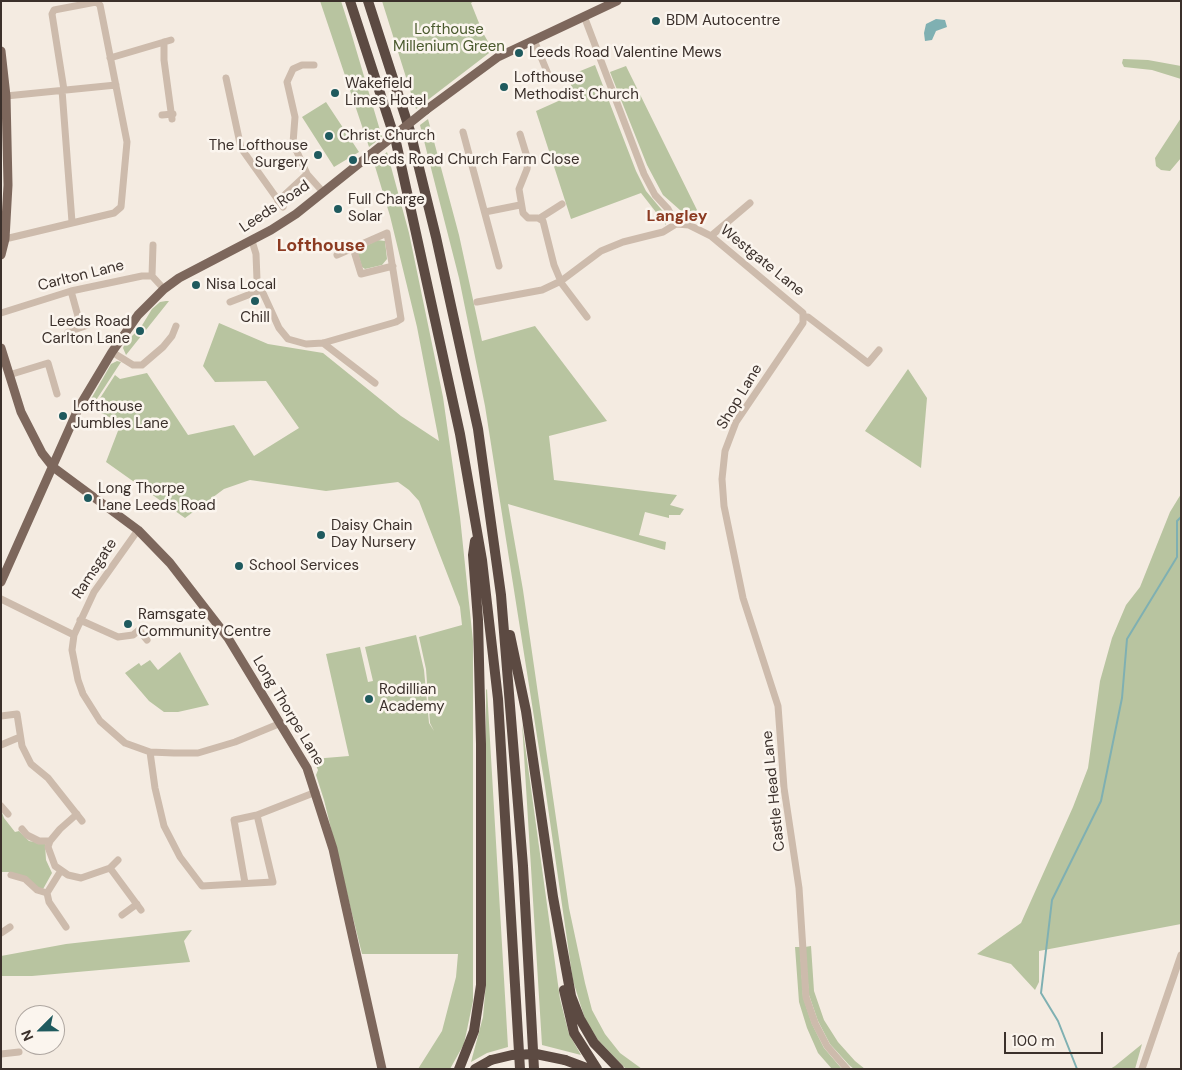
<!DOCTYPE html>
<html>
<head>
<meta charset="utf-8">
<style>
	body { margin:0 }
	#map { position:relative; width:1182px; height:1070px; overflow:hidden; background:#f4ebe1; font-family:"DM Sans",sans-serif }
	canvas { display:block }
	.frame { position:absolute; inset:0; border:2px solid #3b302b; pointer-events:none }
	.north { position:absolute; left:15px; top:1005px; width:50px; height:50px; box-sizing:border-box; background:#fbf5ee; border:1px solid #aea6a0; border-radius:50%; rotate:247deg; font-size:14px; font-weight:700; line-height:20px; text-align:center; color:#3b302b }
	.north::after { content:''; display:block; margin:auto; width:18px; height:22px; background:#1f5a5e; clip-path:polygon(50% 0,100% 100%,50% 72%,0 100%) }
	.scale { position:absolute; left:1004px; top:1032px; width:99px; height:22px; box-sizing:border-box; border:2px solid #3b302b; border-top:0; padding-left:6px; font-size:15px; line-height:18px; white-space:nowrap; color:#3b302b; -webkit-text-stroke:4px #fbf5ee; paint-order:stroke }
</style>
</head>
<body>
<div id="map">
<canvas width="1182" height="1070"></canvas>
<div class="frame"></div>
<div class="north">N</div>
<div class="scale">100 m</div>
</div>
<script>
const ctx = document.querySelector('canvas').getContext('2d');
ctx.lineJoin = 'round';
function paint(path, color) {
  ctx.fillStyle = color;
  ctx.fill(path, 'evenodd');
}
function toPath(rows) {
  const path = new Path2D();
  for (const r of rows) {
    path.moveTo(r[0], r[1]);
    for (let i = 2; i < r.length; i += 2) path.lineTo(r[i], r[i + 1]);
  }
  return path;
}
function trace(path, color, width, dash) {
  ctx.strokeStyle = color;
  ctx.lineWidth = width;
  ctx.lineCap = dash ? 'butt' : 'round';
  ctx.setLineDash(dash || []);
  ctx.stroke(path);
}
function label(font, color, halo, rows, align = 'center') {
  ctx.font = font + ' "DM Sans",sans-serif';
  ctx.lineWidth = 5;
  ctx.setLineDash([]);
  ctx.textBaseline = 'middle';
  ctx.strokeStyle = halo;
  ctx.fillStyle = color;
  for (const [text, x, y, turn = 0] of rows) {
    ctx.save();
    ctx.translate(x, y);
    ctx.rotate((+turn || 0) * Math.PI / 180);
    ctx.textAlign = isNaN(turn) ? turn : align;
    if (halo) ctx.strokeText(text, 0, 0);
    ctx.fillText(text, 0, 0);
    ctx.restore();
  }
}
const green = toPath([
	[320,1,341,1,350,29,382,137,369,147],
	[382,1,474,1,471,3,483,33,493,50,416,109],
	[1123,59,1148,60,1181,66,1181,79,1152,70,1124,67,1122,63],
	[595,65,636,171,646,191,666,215,666,225,641,193,571,219,536,111,574,94,568,76],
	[626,66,697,210,689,218,663,195,647,165,610,72],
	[326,102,359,152,334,167,302,117],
	[1181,118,1181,158,1170,171,1161,170,1156,166,1155,158],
	[428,119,459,235,482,341,535,326,607,421,549,436,554,480,677,495,670,505,684,509,680,515,669,515,669,518,645,512,639,535,666,542,665,550,508,504,523,590,569,908,585,983,592,1010,605,1034,620,1053,642,1069,626,1069,598,1040,585,1019,573,981,545,787,485,406,459,278,420,125],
	[387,152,409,233,443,397,460,517,473,641,473,1001,464,1044,450,1069,418,1069,442,1031,456,977,458,954,362,954,324,800,316,775,318,770,313,759,349,756,326,654,360,647,368,682,373,681,365,647,416,635,424,670,429,723,434,731,430,723,426,669,419,637,462,625,460,607,419,501,409,490,398,482,326,491,250,480,224,489,185,518,106,462,121,423,93,409,115,375,120,379,147,373,188,435,234,425,254,456,299,428,266,381,215,382,203,366,219,323,268,344,323,353,401,416,439,441,417,327,390,216,374,163],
	[377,240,385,241,387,259,382,265,365,269,362,267,357,251],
	[166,301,169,301,126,355,123,348,125,343,141,327,152,309,160,302],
	[117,361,121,362,91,408,87,406,111,364],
	[908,369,927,398,921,468,865,431],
	[1181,494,1181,924,1039,951,1039,982,1035,990,1011,964,977,954,1021,923,1073,807,1088,768,1100,681,1112,638,1126,605,1140,587,1170,512],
	[180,652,209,705,178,712,164,712,149,701,125,673,139,663,141,666,150,660,158,670],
	[487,689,508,1047,487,1053,471,1062,483,1017,486,982,486,690],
	[522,723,560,999,569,1034,581,1055,542,1045],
	[1,810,4,818,15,832,19,831,29,841,45,844,46,860,52,873,42,891,11,872,1,872],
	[192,930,184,941,190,962,32,976,1,976,1,956,66,944],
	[811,946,814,991,824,1020,838,1042,855,1061,865,1069,854,1069,849,1065,830,1044,818,1021,809,995,805,947],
	[795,947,800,947,803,997,812,1024,824,1048,842,1069,832,1069,818,1053,807,1028,799,1002],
	[1142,1044,1135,1069,1110,1069,1115,1066]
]);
const water = toPath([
	[936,19,945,20,947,27,936,31,932,40,925,41,924,33,926,24]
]);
const stream = toPath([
	[1077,1069,1058,1021,1041,993,1052,900,1101,801,1122,698,1127,639,1177,557,1177,521,1181,517]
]);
const minor = toPath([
	[584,16,644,174,655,195,668,209,676,224],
	[534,40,548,74],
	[164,42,164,60,172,119],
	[110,58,171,40],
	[226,78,241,148,283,207],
	[62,90,72,222],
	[6,96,116,85],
	[162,115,173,114],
	[463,132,499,266],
	[520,134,528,160,527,169,519,189,523,213,528,218,538,218,543,221,554,265,562,284,587,317],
	[307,174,293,143,295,117,287,82,293,69,302,65,314,65],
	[278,201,307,174,323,192],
	[485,212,520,205],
	[540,218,562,204],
	[711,236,750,203],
	[5,239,114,213,121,207,127,142,100,5,96,2,54,10,52,14,64,90],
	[252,241,256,254,257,280,279,328,288,339,306,344,323,343,396,322,401,319,387,233,337,255],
	[353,248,361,274,393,266],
	[152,276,153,245],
	[71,291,81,327],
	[230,302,261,290],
	[477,302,542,290,561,281,601,251,623,242,663,232,676,224,689,225,711,236,803,313,803,323,736,422,725,451,722,479,724,506,743,598,778,706,784,788,799,888,806,997,815,1023,827,1046,847,1069],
	[1,313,71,291,142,276,152,276,164,289],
	[804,317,808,317,868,363,879,350],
	[68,332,88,325],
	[323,343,375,383],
	[112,352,133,365,142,365,163,347,172,336,176,326],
	[9,375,48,363,57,394],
	[138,530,94,592,74,635,72,650,78,680,83,694,100,721,125,743,150,752,174,753,198,753,235,742,281,723],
	[1,599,74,635],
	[80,620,118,637,133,635,139,630,147,640],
	[1,716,17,714,22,746,31,764,48,778,82,821],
	[1,745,20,737],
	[150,752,155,788,164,826,180,857,202,886,273,882,257,815],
	[1,806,8,814],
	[77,814,60,829,50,841,48,847,55,866,68,875,81,878,110,868,118,860],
	[22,829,27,835,39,841,50,841],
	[110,868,141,910],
	[60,872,47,893,49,902,66,927],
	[11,875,25,879,37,890,47,893],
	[245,883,234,820,257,815,316,792],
	[122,915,137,904],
	[1,933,10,927],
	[1,1054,19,1052],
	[1142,1069,1181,955]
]);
const major = toPath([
	[1,51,6,96,8,185,5,239,1,255],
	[426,110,498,57,617,1],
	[1,348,21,412,42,453,53,467,138,530,170,563,228,638,307,768,333,849,382,1069],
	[1,582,79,407,112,352,138,315,164,289,179,278,271,230,296,214,371,154]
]);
const highway = toPath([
	[350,1,396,142,460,434,482,560,498,699,520,1069],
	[368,1,410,131,436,237,478,429,501,595,523,866,534,1069],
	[510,635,526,711,553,897,571,996,580,1019,594,1043,619,1069],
	[564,990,574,1033,597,1069],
	[565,1060,589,1069],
	[459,1069,474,1031,481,985,481,744,478,620,473,555,475,541],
	[475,1069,491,1060]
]);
const majorBridge = toPath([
	[371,154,426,110]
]);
const highwayBridge = toPath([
	[491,1060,512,1055,536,1054,565,1060]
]);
const markers = [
	[656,21,5,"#1f5a5e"],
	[519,53,5,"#1f5a5e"],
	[504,87,5,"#1f5a5e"],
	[335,93,5,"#1f5a5e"],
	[329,136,5,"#1f5a5e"],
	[318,155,5,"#1f5a5e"],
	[353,160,5,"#1f5a5e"],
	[338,209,5,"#1f5a5e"],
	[196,285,5,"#1f5a5e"],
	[255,301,5,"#1f5a5e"],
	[140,331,5,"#1f5a5e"],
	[63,416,5,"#1f5a5e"],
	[88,498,5,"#1f5a5e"],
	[321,535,5,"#1f5a5e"],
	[239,566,5,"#1f5a5e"],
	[128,624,5,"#1f5a5e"],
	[369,699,5,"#1f5a5e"]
];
const poiNames = [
	["BDM Autocentre",666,21],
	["Leeds Road Valentine Mews",529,53],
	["Lofthouse",514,78],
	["Methodist Church",514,95],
	["Wakefield",345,84],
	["Limes Hotel",345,101],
	["Christ Church",339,136],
	["The Lofthouse",308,146,"right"],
	["Surgery",308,163,"right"],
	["Leeds Road Church Farm Close",363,160],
	["Full Charge",348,200],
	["Solar",348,217],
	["Nisa Local",206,285],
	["Chill",255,318,"center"],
	["Leeds Road",130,322,"right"],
	["Carlton Lane",130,339,"right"],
	["Lofthouse",73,407],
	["Jumbles Lane",73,424],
	["Long Thorpe",98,489],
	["Lane Leeds Road",98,506],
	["Daisy Chain",331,526],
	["Day Nursery",331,543],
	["School Services",249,566],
	["Ramsgate",138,615],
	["Community Centre",138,632],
	["Rodillian",379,690],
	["Academy",379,707]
];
const parkNames = [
	["Lofthouse",449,30],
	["Millenium Green",449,47]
];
const streetNames = [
	["Leeds Road",275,207,-34],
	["Westgate Lane",762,261,39],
	["Carlton Lane",81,276,-14],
	["Shop Lane",740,397,-59],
	["Ramsgate",95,569,-57],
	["Long Thorpe Lane",288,711,59],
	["Castle Head Lane",774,791,-96]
];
const neighbourhoodNames = [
	["Langley",677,217]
];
const quarterNames = [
	["Lofthouse",321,246]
];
paint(green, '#b8c4a0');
paint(water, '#7fb0b2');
trace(stream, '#7fb0b2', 2);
trace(minor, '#cdbbac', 7);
trace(major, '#7d675c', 9);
trace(highway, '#5c4a42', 10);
trace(majorBridge, '#7d675c', 9);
trace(highwayBridge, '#5c4a42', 10);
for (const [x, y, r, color] of markers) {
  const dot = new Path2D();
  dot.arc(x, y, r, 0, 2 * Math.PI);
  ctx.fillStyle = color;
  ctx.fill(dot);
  trace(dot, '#fbf5ee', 2);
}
label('15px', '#3b302b', '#fbf5ee', poiNames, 'left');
label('15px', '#4a5a2e', '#fbf5ee', parkNames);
label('15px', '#3b302b', '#fbf5ee', streetNames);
label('bold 16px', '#8c3b22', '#fbf5ee', neighbourhoodNames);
label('bold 18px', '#8c3b22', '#fbf5ee', quarterNames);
</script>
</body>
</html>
